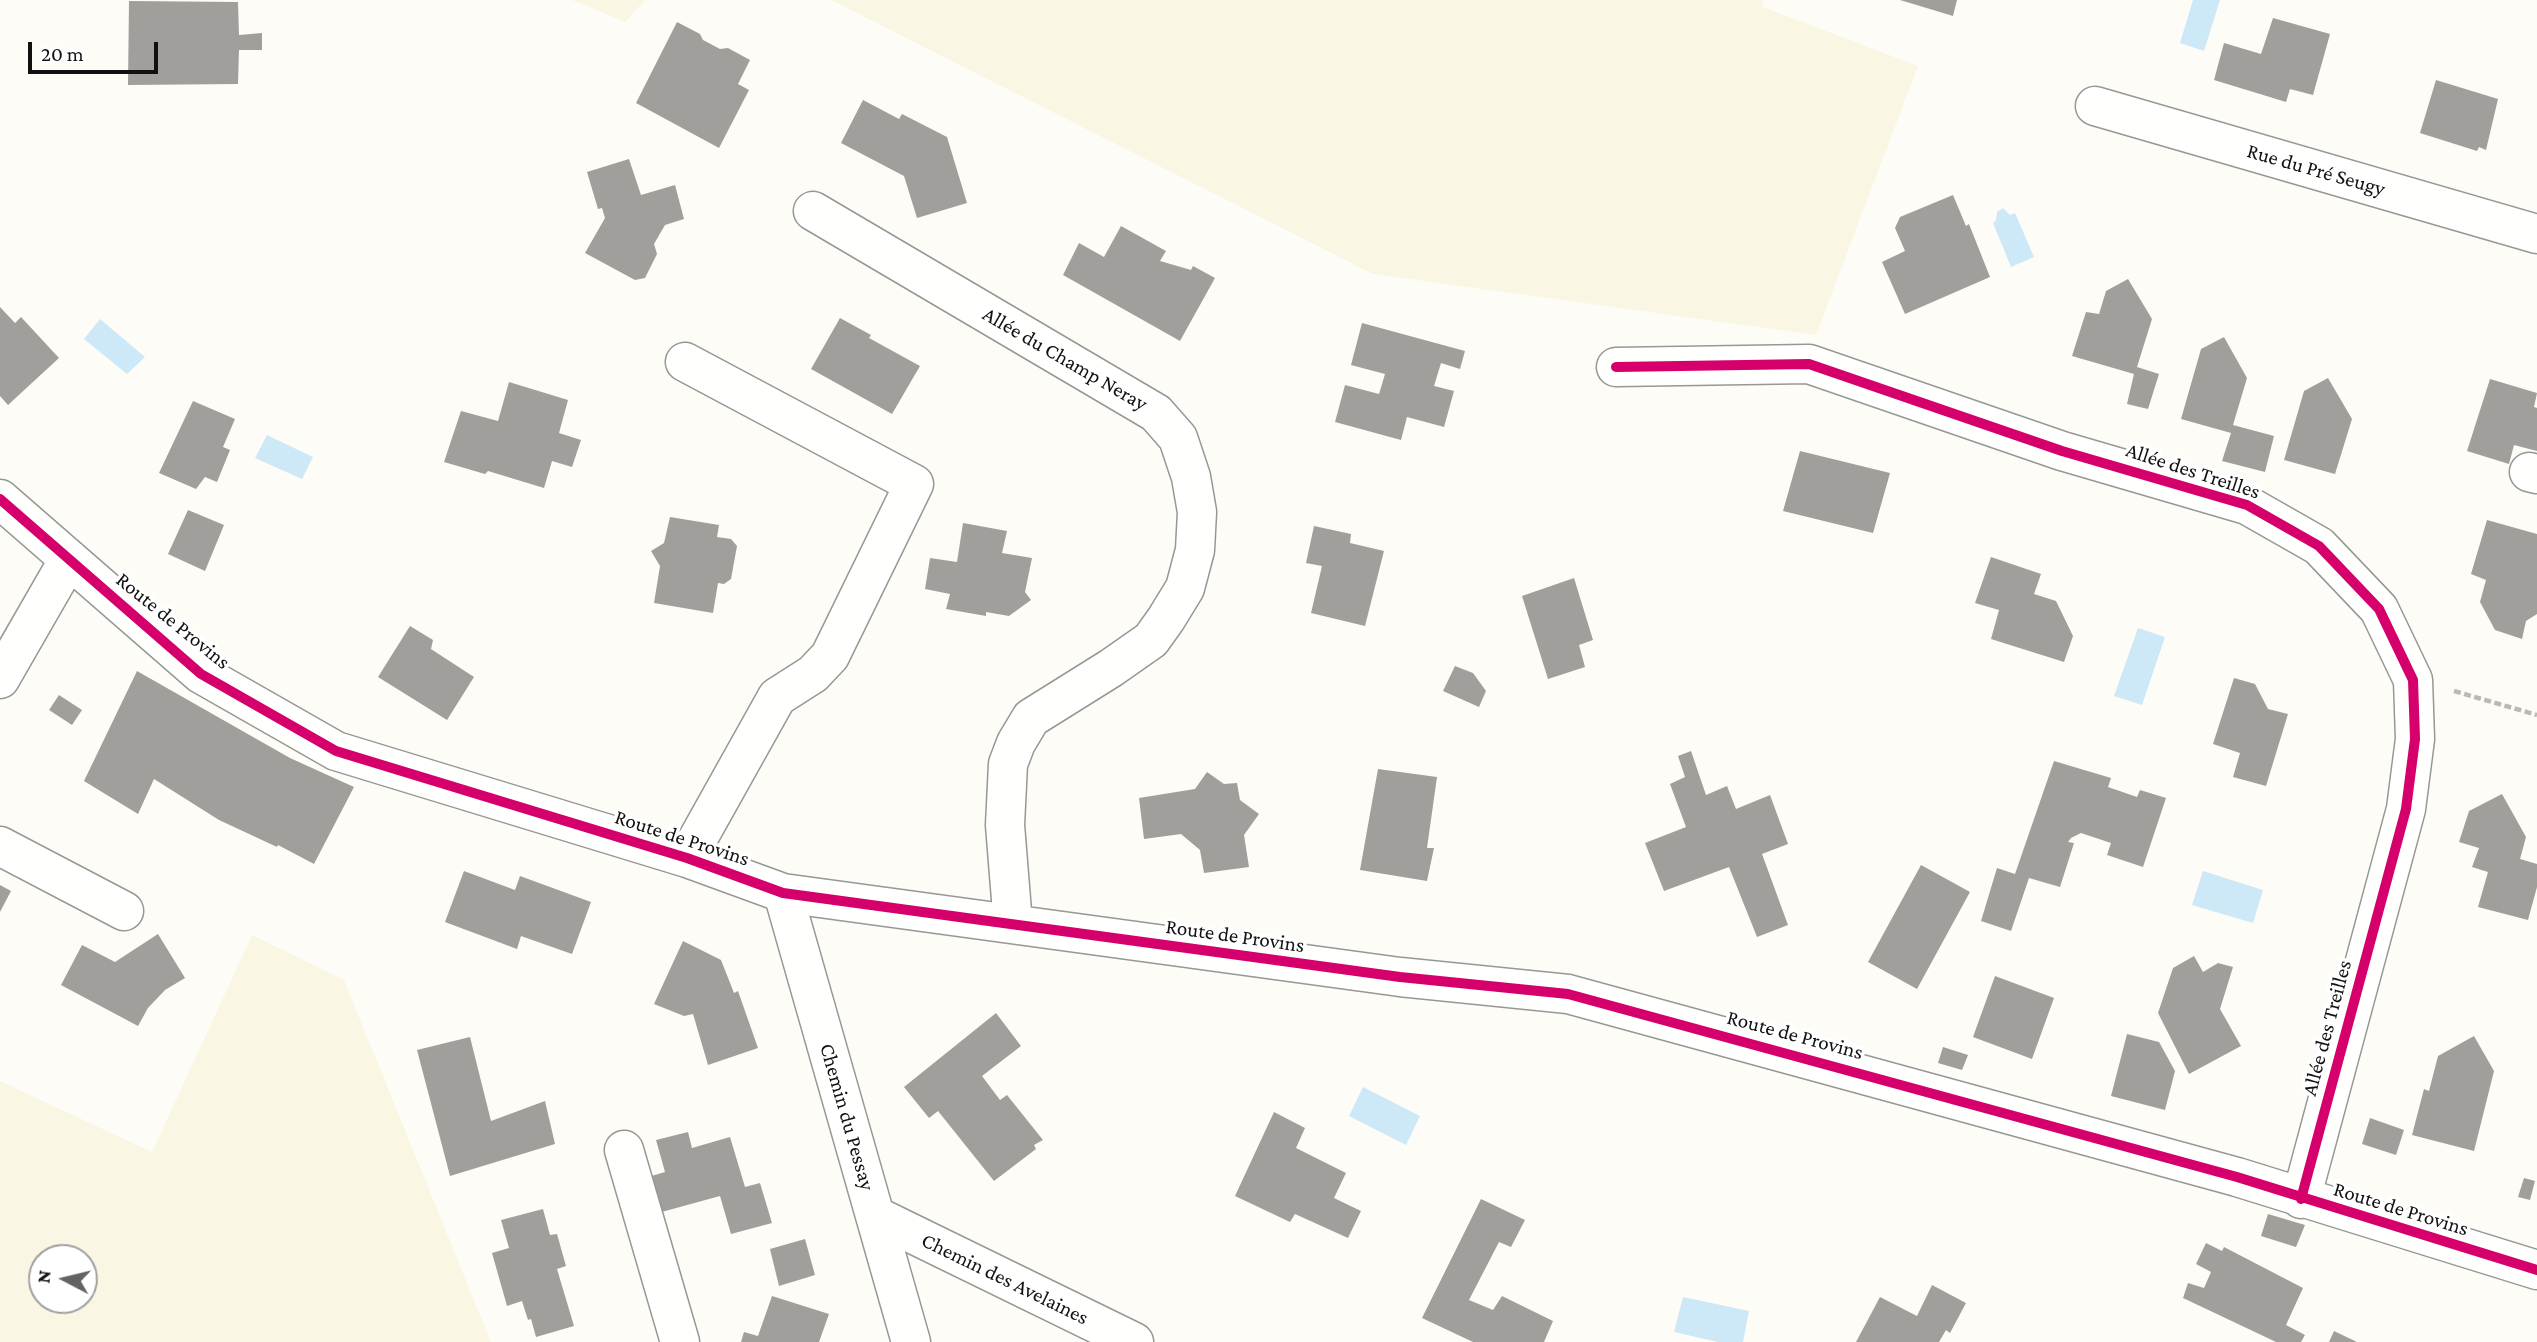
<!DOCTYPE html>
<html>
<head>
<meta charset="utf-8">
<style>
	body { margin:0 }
	#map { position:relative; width:2537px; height:1342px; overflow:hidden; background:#fdfcf7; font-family:"Crimson Pro",serif }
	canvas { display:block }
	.north { position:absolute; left:28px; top:1244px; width:70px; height:70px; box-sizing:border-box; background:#fff; border:2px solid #a0a0a0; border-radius:50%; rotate:277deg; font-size:19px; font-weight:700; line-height:28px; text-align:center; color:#111 }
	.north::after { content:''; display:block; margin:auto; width:24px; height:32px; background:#646362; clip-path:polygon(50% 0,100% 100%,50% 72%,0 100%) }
	.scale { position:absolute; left:28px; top:42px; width:130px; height:32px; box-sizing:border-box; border:4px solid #111; border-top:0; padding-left:9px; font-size:21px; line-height:24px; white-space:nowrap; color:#111; -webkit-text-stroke:5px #fff; paint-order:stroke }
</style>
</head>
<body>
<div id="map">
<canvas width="2537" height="1342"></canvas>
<div class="north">N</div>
<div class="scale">20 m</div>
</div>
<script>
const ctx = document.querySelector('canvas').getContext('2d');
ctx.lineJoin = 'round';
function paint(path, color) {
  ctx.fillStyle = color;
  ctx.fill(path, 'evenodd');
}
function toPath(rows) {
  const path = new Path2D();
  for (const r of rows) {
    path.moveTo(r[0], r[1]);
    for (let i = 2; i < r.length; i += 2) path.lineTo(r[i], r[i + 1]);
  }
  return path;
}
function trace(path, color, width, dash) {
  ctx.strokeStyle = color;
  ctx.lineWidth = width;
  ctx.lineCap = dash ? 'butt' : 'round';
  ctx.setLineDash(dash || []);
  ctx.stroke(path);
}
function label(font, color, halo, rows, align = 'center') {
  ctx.font = font + ' "Crimson Pro",serif';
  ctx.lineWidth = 7;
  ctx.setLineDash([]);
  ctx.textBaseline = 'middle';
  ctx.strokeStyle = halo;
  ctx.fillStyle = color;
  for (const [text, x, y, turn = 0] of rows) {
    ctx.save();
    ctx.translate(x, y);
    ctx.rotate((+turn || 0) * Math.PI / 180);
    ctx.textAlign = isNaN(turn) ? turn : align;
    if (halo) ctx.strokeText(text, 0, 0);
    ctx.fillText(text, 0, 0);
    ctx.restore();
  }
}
const farmland = toPath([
	[572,0,645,0,625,22],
	[831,0,1763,0,1763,7,1918,66,1816,335,1373,274],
	[252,935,344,980,491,1342,0,1342,0,1081,152,1152],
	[42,1258,84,1258,84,1300,42,1300]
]);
const water = toPath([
	[2193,0,2220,0,2204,51,2180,43],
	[2003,208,2010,215,2015,213,2034,257,2011,267,1993,223,1996,220,1997,212],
	[100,319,145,357,127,374,84,339],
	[267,435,313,457,302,479,255,458],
	[2138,628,2165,637,2142,705,2114,696],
	[2203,871,2263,890,2253,923,2192,905],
	[1363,1087,1420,1116,1406,1145,1349,1116],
	[1683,1297,1749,1311,1743,1342,1718,1342,1674,1332]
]);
const building = toPath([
	[1900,0,1957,0,1953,16],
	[129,1,238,2,239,35,262,33,262,50,239,50,238,84,128,85],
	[2273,18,2330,34,2313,95,2290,89,2286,102,2214,80,2224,43,2261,54],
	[677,22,700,34,703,40,720,49,728,48,750,60,738,84,749,90,719,148,636,103],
	[2436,80,2498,99,2486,150,2479,147,2477,151,2420,133],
	[863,100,899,119,902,114,947,137,967,203,917,218,904,176,841,143],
	[629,159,641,195,675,185,684,219,665,225,654,244,657,254,645,278,635,280,585,253,605,218,602,208,598,209,587,172],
	[1953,195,1966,226,1969,224,1990,277,1905,314,1882,262,1905,251,1895,228,1900,217],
	[1121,226,1166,251,1160,261,1191,270,1193,266,1215,278,1180,341,1063,275,1079,243,1104,257],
	[2128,279,2152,319,2137,367,2159,374,2148,409,2127,404,2134,374,2072,356,2086,312,2099,314,2106,291],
	[0,307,15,323,21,317,59,358,8,405,0,396],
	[840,318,871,335,869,338,920,366,892,414,811,369],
	[1362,323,1465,351,1460,369,1441,363,1434,386,1454,391,1444,427,1407,417,1401,440,1335,422,1345,385,1379,394,1385,374,1351,365],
	[2224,337,2247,378,2233,425,2274,436,2265,472,2222,461,2231,433,2181,419,2201,349],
	[2328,378,2352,419,2335,474,2284,460,2304,391],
	[2490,379,2537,393,2534,407,2537,408,2537,451,2514,445,2509,464,2467,451],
	[509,382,568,400,559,433,581,440,572,467,552,461,544,488,488,471,485,474,444,462,461,411,498,421],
	[193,401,235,419,223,447,230,450,217,482,205,477,196,489,159,473],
	[1800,451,1890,473,1873,533,1783,511],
	[188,510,224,525,205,571,168,554],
	[670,517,719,525,717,537,731,539,737,546,731,579,724,584,718,583,713,613,654,603,660,566,651,551,664,543],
	[2487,520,2537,534,2537,614,2526,621,2522,639,2495,630,2480,602,2486,580,2471,574],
	[963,523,1007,531,1002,553,1032,558,1025,592,1031,600,1009,616,986,612,986,616,946,609,950,594,925,589,930,558,957,562],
	[1314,526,1351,534,1350,543,1384,551,1365,626,1311,613,1322,566,1306,563],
	[1991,557,2041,574,2034,594,2056,601,2073,636,2064,662,1991,639,1999,610,1975,603],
	[1574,578,1593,640,1579,645,1585,667,1548,679,1522,596],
	[410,626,433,640,431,649,474,677,447,720,378,677],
	[1455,666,1473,673,1486,691,1479,707,1443,691],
	[137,671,290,758,354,787,314,864,278,845,277,847,219,820,154,779,138,814,84,781],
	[2234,678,2255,684,2268,709,2288,714,2266,786,2233,777,2240,753,2213,744],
	[59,695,82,710,72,725,49,710],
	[1691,751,1706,795,1727,786,1736,809,1770,795,1788,844,1762,854,1788,925,1757,937,1729,867,1664,891,1645,843,1686,827,1670,784,1685,777,1678,756],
	[2054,761,2111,778,2108,787,2137,797,2140,790,2166,798,2143,867,2107,855,2111,843,2081,833,2071,838,2068,842,2074,843,2060,887,2029,878,2011,931,1981,921,1997,868,2015,874],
	[1378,769,1437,777,1427,848,1434,848,1427,881,1360,870],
	[1207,772,1224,784,1237,783,1240,800,1259,814,1244,835,1249,867,1204,873,1200,850,1181,834,1144,839,1139,798,1195,789],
	[2502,794,2526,837,2520,859,2537,864,2537,887,2528,920,2478,907,2488,872,2472,867,2479,848,2459,842,2469,811],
	[1921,865,1970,892,1917,989,1868,962],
	[464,871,515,890,520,876,591,902,572,954,521,936,517,949,445,922],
	[0,885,11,891,0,912],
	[158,934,185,978,165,990,148,1008,138,1026,61,985,82,945,115,962],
	[683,941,721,960,734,993,738,991,758,1048,708,1065,693,1014,684,1016,654,1004],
	[2194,956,2203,972,2218,963,2233,967,2220,1009,2241,1046,2189,1074,2158,1013,2173,968],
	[1995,976,2054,998,2032,1059,1973,1037],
	[996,1013,1021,1046,982,1076,1000,1100,1007,1095,1043,1140,1034,1145,1036,1149,994,1181,938,1111,929,1118,904,1087],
	[2127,1034,2159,1042,2175,1071,2165,1110,2111,1096],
	[2474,1036,2494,1071,2474,1151,2412,1135,2424,1089,2429,1091,2438,1056],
	[470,1037,491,1121,545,1101,555,1144,450,1176,417,1050],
	[1943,1047,1968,1055,1962,1070,1938,1063],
	[1274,1112,1305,1128,1296,1148,1346,1173,1334,1198,1361,1211,1348,1238,1295,1214,1290,1222,1235,1196],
	[2370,1118,2404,1130,2396,1155,2362,1144],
	[688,1132,692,1148,730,1137,745,1187,760,1183,772,1223,731,1234,720,1196,658,1213,648,1177,665,1172,656,1140],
	[2524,1178,2535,1181,2530,1200,2518,1197],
	[1481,1199,1525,1220,1511,1247,1499,1242,1469,1300,1493,1310,1502,1296,1553,1321,1544,1342,1473,1342,1422,1318],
	[543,1209,550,1235,557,1234,566,1266,557,1269,574,1326,536,1337,531,1319,528,1320,522,1301,507,1306,492,1253,509,1248,501,1220],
	[2268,1214,2305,1225,2296,1247,2261,1236],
	[805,1239,815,1275,779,1286,770,1249],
	[2206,1243,2222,1251,2224,1247,2303,1288,2286,1325,2305,1335,2301,1342,2276,1342,2183,1298,2188,1283,2204,1288,2211,1272,2196,1264],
	[1932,1285,1966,1303,1950,1333,1946,1330,1939,1342,1856,1342,1880,1297,1917,1316],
	[772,1296,829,1314,819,1342,741,1342,744,1332,758,1336],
	[2334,1331,2357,1342,2329,1342]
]);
const path = toPath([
	[2454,691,2537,715]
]);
const minor = toPath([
	[2095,106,2537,234],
	[813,211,1156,413,1178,438,1191,477,1197,512,1195,550,1185,588,1166,619,1151,640,1111,668,1031,718,1016,743,1008,764,1005,825,1013,924],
	[685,362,914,484,830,656,813,674,777,697,687,858],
	[1616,367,1809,364,2062,451,2247,505,2319,546,2379,609,2413,680,2415,739,2406,809,2301,1199],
	[2529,472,2537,474],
	[0,499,201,674,336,751,687,858,783,893,1400,977,1568,994,2237,1177,2537,1270],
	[0,679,69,559],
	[0,846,124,911],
	[783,893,911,1342],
	[624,1150,680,1342],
	[876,1216,1134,1342]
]);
const cycleway = toPath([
	[1616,367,1809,364,2062,451,2247,505,2319,546,2379,609,2413,680,2415,739,2406,809,2301,1199],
	[0,499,201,674,336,751,687,858,783,893,1400,977,1568,994,2237,1177,2537,1270]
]);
const streetNames = [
	["Rue du Pré Seugy",2316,170,16],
	["Allée du Champ Neray",1065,359,30],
	["Allée des Treilles",2193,471,18],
	["Route de Provins",173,621,39],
	["Route de Provins",682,838,18],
	["Route de Provins",1235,936,8],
	["Allée des Treilles",2327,1028,-75],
	["Route de Provins",1795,1035,15],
	["Chemin du Pessay",847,1117,74],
	["Route de Provins",2401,1209,17],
	["Chemin des Avelaines",1005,1279,26]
];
paint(farmland, '#f9f7e4');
paint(water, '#cde8f7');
paint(building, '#a19f9c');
trace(minor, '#979795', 41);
trace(path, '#b9b9b8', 4.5, [7, 3.5]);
trace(minor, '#fffffe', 38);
trace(cycleway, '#d6006c', 10);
label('21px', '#111', '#fff', streetNames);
</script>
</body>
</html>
